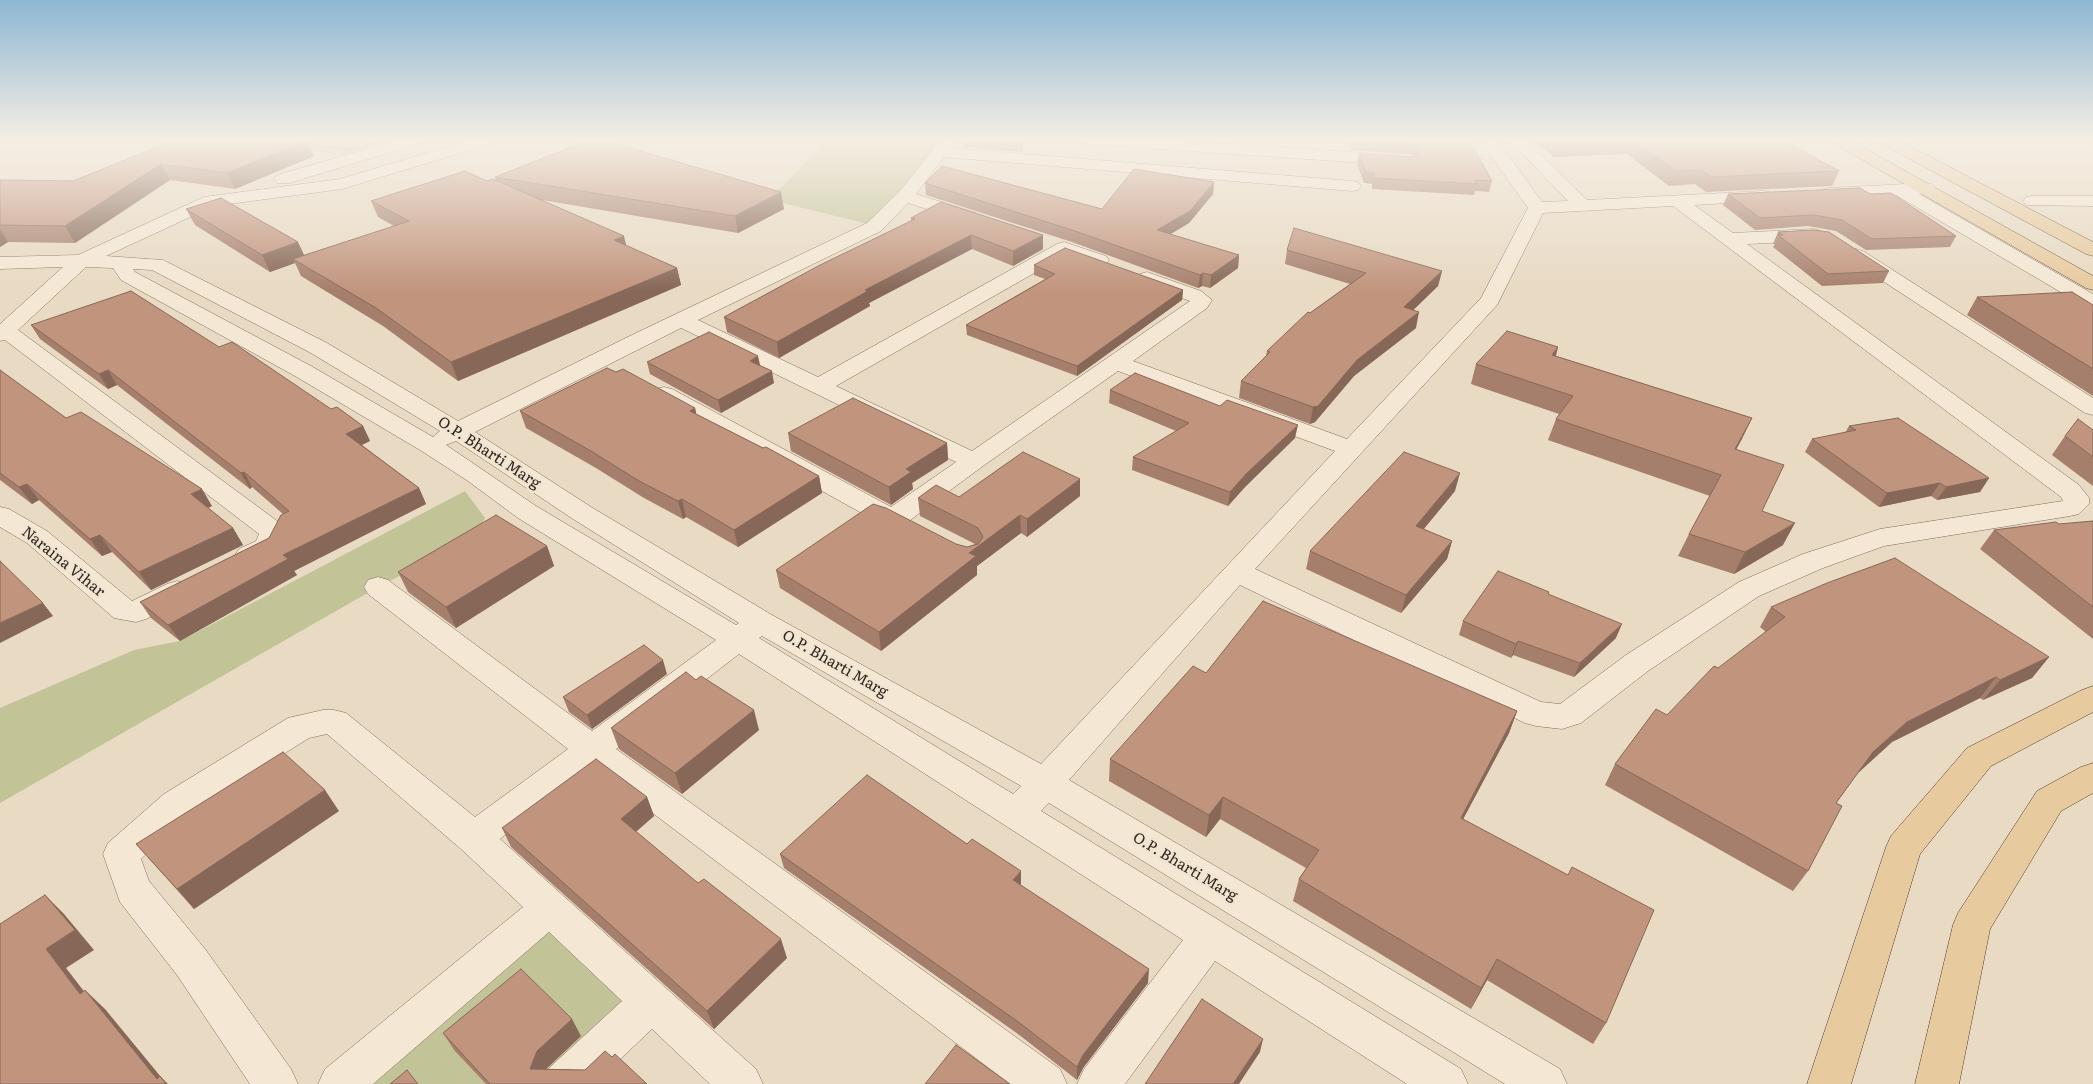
<!DOCTYPE html>
<html>
<head>
<meta charset="utf-8">
<style>
	body { margin:0 }
	canvas { display:block; background:#e8dac3 }
</style>
</head>
<body>
<canvas width="2093" height="1084"></canvas>
<script>
const ctx = document.querySelector('canvas').getContext('2d');
ctx.lineJoin = 'round';
function paint(path, color) {
  ctx.fillStyle = color;
  ctx.fill(path, 'evenodd');
}
function toPath(rows) {
  const path = new Path2D();
  for (const r of rows) {
    path.moveTo(r[0], r[1]);
    for (let i = 2; i < r.length; i += 2) path.lineTo(r[i], r[i + 1]);
  }
  return path;
}
function trace(path, color, width, dash) {
  ctx.strokeStyle = color;
  ctx.lineWidth = width;
  ctx.lineCap = dash ? 'butt' : 'round';
  ctx.setLineDash(dash || []);
  ctx.stroke(path);
}
function label(font, color, halo, rows, align = 'center') {
  ctx.font = font + ' Literata,serif';
  ctx.lineWidth = 5;
  ctx.setLineDash([]);
  ctx.textBaseline = 'middle';
  ctx.strokeStyle = halo;
  ctx.fillStyle = color;
  for (const [text, x, y, turn = 0] of rows) {
    ctx.save();
    ctx.translate(x, y);
    ctx.rotate((+turn || 0) * Math.PI / 180);
    ctx.textAlign = isNaN(turn) ? turn : align;
    if (halo) ctx.strokeText(text, 0, 0);
    ctx.fillText(text, 0, 0);
    ctx.restore();
  }
}
const green = toPath([
	[234,139,400,139,344,156],
	[828,139,944,139,902,195,868,224,766,199,782,187],
	[465,491,485,518,476,536,378,587,0,803,0,708,134,650,180,641],
	[550,908,651,1002,563,1084,340,1084]
]);
const water = toPath([
	[275,139,387,139,349,150,275,139]
]);
const minor = toPath([
	[402,139,426,139,424,142,289,183,277,183,274,179,277,175,402,139],
	[474,139,498,139,496,142,342,189,214,206,106,256,163,260,327,343,458,421,636,333,867,223,899,192,942,139,958,139,951,148,1352,181,1358,182,1361,186,1358,190,1352,191,944,157,916,194,976,213,979,217,976,221,970,222,964,221,908,203,881,231,698,320,818,377,1057,244,1064,242,1106,256,1109,260,1106,264,1099,266,1066,255,836,386,972,451,1190,301,1140,282,1137,278,1140,274,1147,272,1201,291,1212,300,1207,308,1133,361,1347,439,1481,298,1528,208,1500,169,1481,139,1497,139,1542,202,1568,201,1508,139,1525,139,1587,200,1764,191,1770,192,1773,196,1770,200,1764,201,1694,205,1733,233,1814,229,1821,231,1823,235,1821,239,1814,241,1747,244,2079,485,2089,498,2089,504,2079,514,2070,516,1884,546,1823,568,1759,596,1648,671,1581,723,1562,729,1536,726,1525,723,1240,585,1069,780,1560,1069,1567,1084,1505,1084,1049,803,1041,811,1461,1069,1468,1084,1407,1084,1215,961,1125,1084,1077,1084,1084,1069,1183,940,739,654,616,749,1060,1069,1067,1084,1010,1084,592,767,500,839,756,1069,763,1084,710,1084,652,1029,594,1084,541,1084,548,1069,622,1001,549,932,373,1084,318,1084,325,1069,523,907,461,849,327,734,309,738,188,814,141,859,149,881,205,949,291,1069,298,1084,250,1084,177,975,120,902,103,854,108,843,164,794,288,718,323,710,334,710,346,713,475,817,568,749,368,594,364,587,368,580,378,577,388,580,592,731,716,640,518,518,468,481,420,450,295,376,121,280,113,268,86,267,18,330,284,526,288,532,277,553,249,564,239,561,235,555,239,549,256,541,259,534,5,340,0,341,0,324,63,267,0,269,0,257,78,255,204,197,340,179,474,139],
	[1673,206,2061,497,2063,501,1880,529,1803,554,1739,582,1626,655,1560,704,1541,702,1255,569,1497,305,1543,213,1673,206],
	[133,269,152,270,311,353,440,431,433,437,311,366,135,272,133,269],
	[681,328,956,462,891,507,672,389,664,387,656,389,652,394,656,399,878,522,887,524,909,521,983,466,1118,371,1335,451,1041,764,772,615,591,507,475,432,681,328],
	[456,441,573,519,739,623,736,625,536,506,446,445,456,441],
	[762,636,1021,786,1013,794,759,638,762,636],
	[1079,139,1154,139,1395,155,1401,156,1403,160,1401,164,1395,165,1087,144,1081,142,1079,139],
	[1926,183,1932,184,1935,188,1932,192,1919,194,2093,294,2093,309,2086,307,1896,195,1829,198,1823,197,1820,193,1823,189,1829,188,1926,183],
	[2032,196,2093,196,2093,206,2026,205,2023,201,2026,197,2032,196],
	[1856,249,1863,251,2093,398,2093,415,2085,413,1849,259,1846,255,1849,251,1856,249],
	[0,507,9,509,47,531,132,601,167,584,177,581,187,584,191,591,187,598,146,619,136,622,114,618,27,543,0,527,0,507]
]);
const major = toPath([
	[1829,139,1848,139,2093,276,2093,290,2086,288,1831,142,1829,139],
	[1876,139,1896,139,2093,242,2093,256,2086,254,1878,142,1876,139],
	[2093,686,2093,712,1991,766,1920,854,1851,1084,1807,1084,1886,847,1891,836,1967,748,2082,690,2093,686],
	[2093,763,2093,793,2061,811,1990,929,1959,1084,1915,1084,1953,925,1958,913,2037,791,2081,767,2093,763]
]);
const wall = toPath([
	[177,139,307,140,314,156,235,189,170,180,75,243,8,242,0,247,0,180,73,181],
	[965,139,1024,139,1022,152,965,147],
	[1348,139,1468,139,1492,181,1489,192,1475,191,1474,195,1372,189,1372,184,1364,183,1357,164,1359,154,1412,157,1416,156,1415,155,1409,154,1352,150],
	[1530,139,1781,139,1839,171,1832,186,1706,192,1695,184,1669,186,1627,154,1554,157],
	[495,177,784,209,738,233,542,200,626,246,677,268,681,285,458,381,383,326,301,276,295,263,270,272,195,225,186,209,304,255,394,226,378,217,371,201,487,181,496,180],
	[1214,182,1213,194,1189,223,1170,234,1239,255,1238,268,1210,288,1202,286,1198,288,1072,242,926,195,925,183,1102,209],
	[1728,194,1870,194,1956,236,1950,247,1866,250,1836,231,1808,226,1755,230,1723,205],
	[911,218,1043,249,1013,266,972,249,869,303,870,306,779,358,727,332,724,317,911,221],
	[1778,232,1889,271,1883,283,1822,286,1773,247,1775,244,1773,244],
	[1287,250,1442,271,1438,286,1413,310,1416,328,1354,376,1315,422,1310,424,1239,398,1241,381,1266,356,1267,351,1310,313,1350,284,1285,264],
	[1034,265,1183,290,1182,300,1077,376,967,335,966,325,1045,279,1034,275],
	[1977,297,2093,305,2093,396,1967,315],
	[31,325,219,347,331,409,363,426,370,441,362,445,419,488,426,504,294,571,297,575,180,641,151,618,140,602,269,538,283,514,252,487,250,489,117,385,108,389,40,339],
	[1558,347,1556,356,1752,418,1736,449,1762,511,1783,545,1734,574,1678,556,1689,534,1710,496,1548,440,1556,419,1559,414,1471,384,1476,364],
	[647,362,774,383,721,413,650,374],
	[0,370,66,418,212,506,208,508,233,528,243,545,151,590,112,552,102,556,39,500,32,504,0,480],
	[616,372,695,408,696,414,819,476,822,493,738,547,686,517,683,519,644,498,596,468,526,428,520,411],
	[1110,390,1295,438,1245,487,1228,506,1132,470,1133,457,1176,431,1109,403],
	[1849,426,1989,478,1980,492,1937,500,1931,496,1879,507,1805,452,1812,439,1845,433],
	[2093,430,2093,486,2052,455,2065,436],
	[788,433,947,443,948,460,912,483,913,489,891,505,791,451],
	[1455,491,1424,529,1452,541,1447,559,1401,613,1306,569,1310,551],
	[1080,496,1027,537,1021,533,977,566,977,575,881,651,780,588,776,570,956,544,967,547,975,544,920,516,918,498],
	[2093,521,2093,639,1980,549,1994,530],
	[547,546,554,566,456,628,408,592,398,572],
	[1548,594,1616,638,1574,677,1513,655,1511,658,1459,635,1463,621],
	[1771,607,2049,657,2032,678,1983,700,1980,698,1892,742,1858,773,1836,803,1808,871,1793,891,1605,785,1615,764,1667,715,1766,632,1760,627],
	[1206,673,1517,711,1509,733,1463,819,1606,1023,1593,1044,1487,980,1471,1009,1293,901,1299,879,1306,868,1220,819,1206,837,1109,781,1110,759],
	[667,674,592,729,569,712,563,697],
	[611,728,759,730,682,794,619,749],
	[647,797,654,816,636,832,787,958,714,1029,511,847,502,828],
	[339,811,194,909,136,844],
	[780,854,1021,885,1148,983,1083,1068,1077,1080,1018,1034,784,868],
	[443,1033,581,1036,547,1068,546,1069,585,1070,612,1057,647,1084,486,1084,454,1050]
]);
const shadedWall = toPath([
	[1022,139,1024,139,1022,152],
	[307,140,314,156,235,189,227,173],
	[161,164,170,180,75,243,65,226],
	[1214,182,1213,194,1189,223,1156,243,1157,230],
	[781,192,784,209,738,233,735,216],
	[0,229,8,242,0,247],
	[971,235,972,249,869,303,870,306,779,358,777,342,865,290],
	[1043,235,1043,249,1013,266,1013,251],
	[624,236,628,253,614,240],
	[298,242,306,259,293,259,295,263,270,272,262,255],
	[1239,255,1238,268,1210,288,1211,275],
	[677,268,681,285,458,381,451,362],
	[1442,271,1438,286,1400,323,1404,307],
	[1203,273,1202,286,1198,288,1200,275],
	[1183,290,1182,300,1077,376,1077,366],
	[1419,312,1416,328,1354,376,1315,422,1310,424,1313,407,1357,360],
	[1558,347,1552,367,1552,355],
	[758,356,761,369,750,361],
	[108,370,117,385,108,389,99,374],
	[772,371,774,383,721,413,718,400],
	[695,408,699,425,690,411],
	[1752,418,1742,439,1725,470,1735,449],
	[1298,425,1295,438,1245,487,1228,506,1230,492,1246,474],
	[363,426,370,441,353,449,346,434],
	[947,443,948,460,912,483,913,489,891,505,889,487,906,469],
	[244,472,252,487,250,489,241,473],
	[1460,473,1455,491,1411,544,1416,526],
	[819,476,822,493,738,547,734,530],
	[1989,478,1980,492,1937,500,1946,487],
	[1080,479,1080,496,1027,537,1027,519],
	[1940,483,1931,496,1879,507,1887,493],
	[27,484,39,500,32,504,19,487],
	[419,488,426,504,294,571,297,575,180,641,168,625,283,555],
	[202,489,212,506,201,511,191,494],
	[682,499,686,517,683,519,678,501],
	[1020,515,1021,533,977,566,977,575,881,651,879,632,969,553],
	[1795,523,1783,545,1734,574,1745,552],
	[233,528,243,545,151,590,139,572],
	[100,535,112,552,102,556,90,539],
	[1452,541,1447,559,1401,613,1406,595],
	[547,546,554,566,456,628,446,607],
	[43,603,53,616,0,643,0,623],
	[1622,624,1616,638,1574,677,1580,663],
	[1518,641,1513,655,1511,658,1516,644],
	[2049,657,2032,678,1983,700,2000,680],
	[663,660,667,674,592,729,587,715],
	[1996,677,1980,698,1892,742,1858,773,1873,752,1907,722],
	[754,710,759,730,682,794,675,773],
	[1517,711,1509,733,1452,840,1461,818],
	[325,790,339,811,194,909,177,889],
	[647,797,654,816,628,838,621,819],
	[1223,797,1220,819,1206,837,1209,815],
	[1021,871,1021,885,1013,880],
	[45,895,64,914,94,950,66,968,100,1012,80,994,46,949],
	[781,939,787,958,714,1029,707,1011],
	[1497,959,1487,980,1471,1009,1481,988],
	[1149,969,1148,983,1083,1068,1077,1080,1077,1067,1083,1055],
	[85,990,105,1009,161,1077,160,1076,168,1084,163,1084,157,1079],
	[572,1019,581,1036,547,1068,540,1084,530,1069,537,1051],
	[1263,1039,1260,1052,1239,1084,1233,1084]
]);
const building = toPath([
	[177,139,298,139,307,140,227,173,161,164,65,226,0,225,0,180,73,181,177,139],
	[592,139,599,139,781,192,735,216,495,177,592,139],
	[987,139,1022,139,1022,142,987,139],
	[1354,139,1468,139,1474,148,1492,181,1475,180,1476,184,1374,178,1374,173,1366,173,1359,154,1412,157,1419,155,1421,150,1418,145,1411,144,1354,140,1354,139],
	[1553,139,1781,139,1839,171,1711,177,1701,170,1675,171,1632,139,1559,143,1553,139],
	[942,166,1102,209,1134,169,1214,182,1190,211,1157,230,1239,255,1211,275,1203,273,1200,275,1072,230,925,183,942,166],
	[465,171,487,181,493,179,624,236,614,240,677,268,451,362,376,308,293,259,409,221,371,201,465,171],
	[1860,188,1870,194,1891,193,1956,236,1872,239,1842,220,1813,215,1760,218,1728,194,1860,188],
	[221,198,298,242,262,255,186,209,221,198],
	[941,202,1043,235,1013,251,971,235,865,290,868,291,777,342,724,317,820,265,915,219,911,218,941,202],
	[1294,228,1442,271,1404,307,1419,312,1357,360,1318,406,1313,407,1241,381,1270,352,1267,351,1308,312,1310,313,1366,273,1287,250,1294,228],
	[1813,230,1829,232,1889,271,1828,274,1778,235,1783,235,1778,232,1813,230],
	[1065,248,1183,290,1077,366,966,325,1055,274,1034,265,1065,248],
	[131,291,219,347,232,342,331,409,337,407,363,426,346,434,419,488,283,555,288,559,168,625,140,602,269,538,281,515,289,511,244,472,241,473,108,370,99,374,31,325,131,291],
	[2072,292,2093,305,2093,369,1977,297,2072,292],
	[1507,331,1558,347,1552,355,1752,418,1735,449,1784,465,1762,511,1795,523,1745,552,1689,534,1721,475,1556,419,1573,396,1476,364,1507,331],
	[709,332,758,356,750,361,772,371,718,400,647,362,709,332],
	[607,368,616,372,623,369,695,408,690,411,763,448,766,447,819,476,734,530,682,499,678,501,639,481,591,451,520,411,607,368],
	[0,370,66,418,81,412,202,489,191,494,233,528,139,572,100,535,90,539,27,484,19,487,0,473,0,370],
	[1135,373,1220,406,1227,400,1298,425,1246,474,1230,492,1133,457,1189,423,1110,390,1135,373],
	[853,398,947,443,906,469,911,472,889,487,788,433,853,398],
	[1898,418,1989,478,1946,487,1940,483,1887,493,1812,439,1856,430,1849,426,1898,418],
	[2078,419,2093,430,2093,457,2065,436,2078,419],
	[1023,452,1080,479,1027,519,1020,515,969,553,976,556,879,632,776,570,873,504,886,508,956,544,967,547,978,544,983,537,978,528,918,498,936,485,959,497,1023,452],
	[1404,452,1460,473,1416,526,1452,541,1406,595,1310,551,1404,452],
	[496,515,547,546,446,607,398,572,496,515],
	[2093,521,2093,607,1994,530,2056,522,2059,524,2093,521],
	[1895,558,2049,657,2000,680,1996,677,1907,722,1873,752,1836,803,1842,806,1808,871,1615,764,1656,709,1667,715,1714,666,1718,668,1785,617,1771,607,1827,583,1895,558],
	[0,561,43,603,0,623,0,561],
	[1498,571,1549,592,1548,594,1622,624,1580,663,1518,641,1516,644,1463,621,1498,571],
	[1263,601,1517,711,1461,818,1568,875,1572,867,1654,910,1606,1023,1497,959,1481,988,1299,879,1319,850,1223,797,1209,815,1110,759,1193,666,1206,673,1263,601],
	[644,645,663,660,587,715,563,697,644,645],
	[686,672,696,680,701,676,754,710,675,773,611,728,686,672],
	[283,752,325,790,177,889,136,844,283,752],
	[596,759,647,797,621,819,698,883,704,879,781,939,707,1011,502,828,596,759],
	[867,775,967,844,972,839,1021,871,1013,880,1149,969,1083,1055,1077,1067,1017,1021,780,854,867,775],
	[45,895,75,930,46,949,80,994,85,990,157,1079,160,1076,166,1084,0,1084,0,924,45,895],
	[521,969,572,1019,537,1051,530,1069,585,1070,605,1051,612,1057,615,1054,647,1084,490,1084,443,1033,521,969],
	[1202,999,1263,1039,1233,1084,1145,1084,1202,999],
	[956,1045,1010,1084,925,1084,956,1045],
	[407,1070,418,1084,390,1084,407,1070]
]);
const streetNames = [
	["O.P. Bharti Marg",489,453,33],
	["Naraina Vihar",63,562,39],
	["O.P. Bharti Marg",835,664,30],
	["O.P. Bharti Marg",1185,867,31]
];
paint(green, '#c2c498');
paint(water, '#a4bbb3');
trace(water, '#6d887f', 1);
trace(minor, '#806c5c', 1);
trace(major, '#4e3c30', 1);
paint(minor, '#f4e8d5');
paint(major, '#e7cb9f');
paint(wall, '#a67f6c');
paint(shadedWall, '#876858');
paint(building, '#c1947d');
trace(building, '#876858', 1);
const sky = ctx.createLinearGradient(0, 0, 0, 291);
sky.addColorStop(0, '#8db7d3');
sky.addColorStop(0.48, '#f5eee4');
sky.addColorStop(1, '#f5eee400');
ctx.fillStyle = sky;
ctx.fillRect(0, 0, 2093, 291);
label('15px', '#31261e', '#f0e5d1', streetNames);
</script>
</body>
</html>
